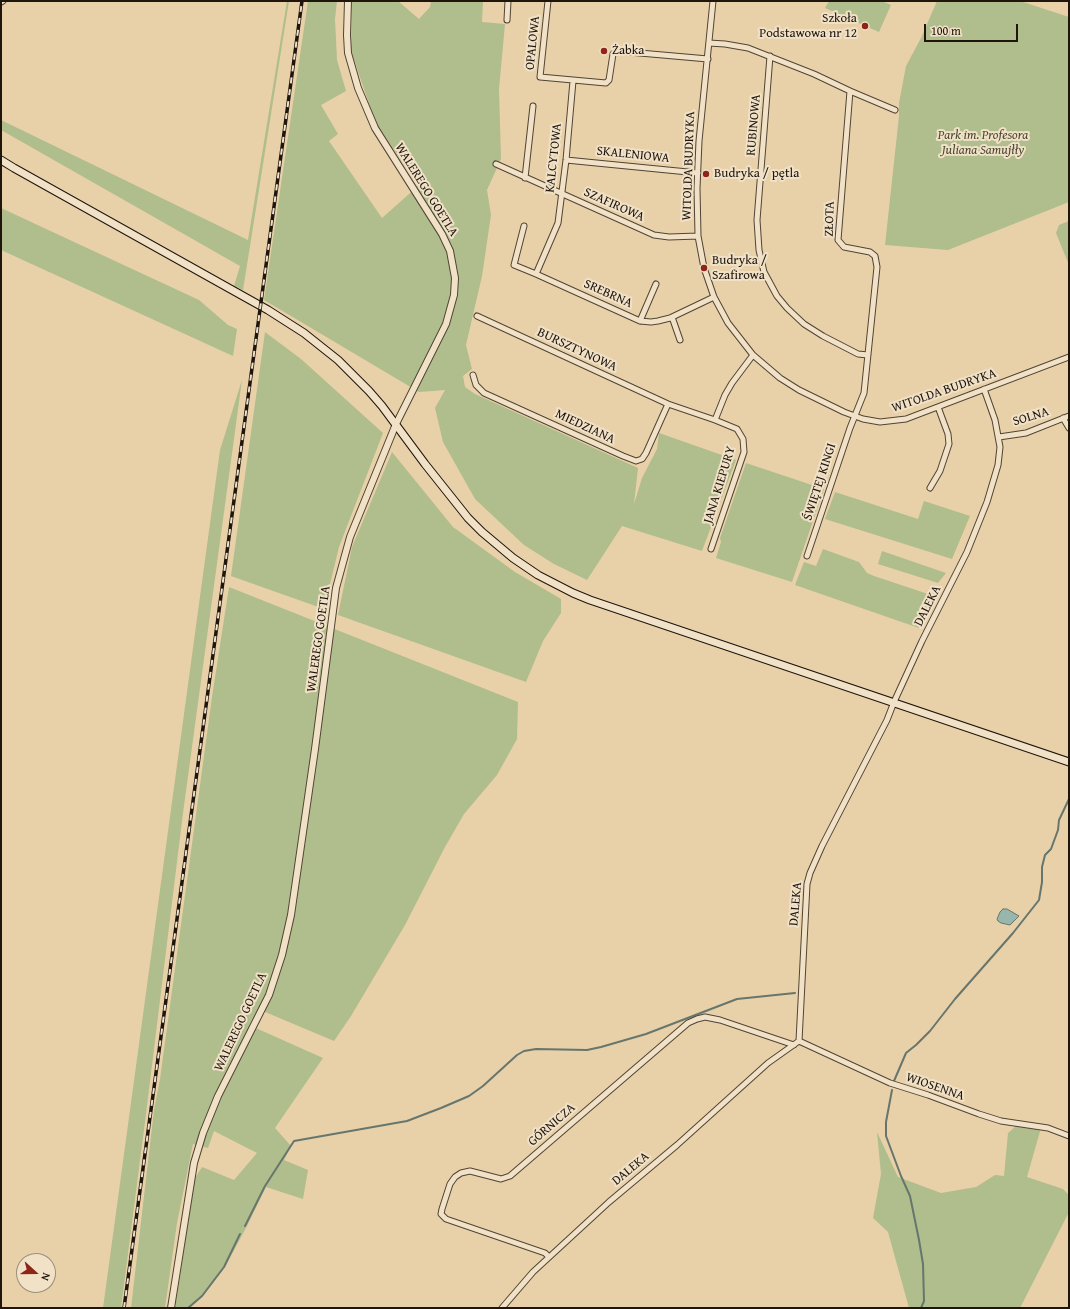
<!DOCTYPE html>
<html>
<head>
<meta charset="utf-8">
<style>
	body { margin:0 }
	#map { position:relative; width:1070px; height:1309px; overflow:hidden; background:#e8d1a9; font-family:"Gentium Book Plus",serif }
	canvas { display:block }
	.frame { position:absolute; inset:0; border:2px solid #1f150d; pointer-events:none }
	.north { position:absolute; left:16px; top:1253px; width:40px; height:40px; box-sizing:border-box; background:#f0e1c7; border:1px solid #9c8f7d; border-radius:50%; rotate:111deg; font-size:11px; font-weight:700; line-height:16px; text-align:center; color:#1f150d }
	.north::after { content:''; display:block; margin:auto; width:14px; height:18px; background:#8f2418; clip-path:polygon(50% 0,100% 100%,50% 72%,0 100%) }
	.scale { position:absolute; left:924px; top:24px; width:94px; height:18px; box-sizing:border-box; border:2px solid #1f150d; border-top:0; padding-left:5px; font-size:12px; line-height:14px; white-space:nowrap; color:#1f150d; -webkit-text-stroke:3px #f0e1c7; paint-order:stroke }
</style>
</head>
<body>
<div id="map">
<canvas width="1070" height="1309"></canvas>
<div class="frame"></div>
<div class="north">N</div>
<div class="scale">100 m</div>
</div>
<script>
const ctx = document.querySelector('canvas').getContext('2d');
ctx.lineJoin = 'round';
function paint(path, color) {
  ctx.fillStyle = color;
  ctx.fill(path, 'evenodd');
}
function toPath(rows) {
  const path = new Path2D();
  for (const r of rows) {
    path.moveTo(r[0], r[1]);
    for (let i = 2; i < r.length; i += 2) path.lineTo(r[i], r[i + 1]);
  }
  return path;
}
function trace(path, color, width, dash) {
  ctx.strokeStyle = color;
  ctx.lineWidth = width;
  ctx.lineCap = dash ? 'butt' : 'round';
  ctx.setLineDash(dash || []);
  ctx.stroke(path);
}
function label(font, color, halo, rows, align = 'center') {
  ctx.font = font + ' "Gentium Book Plus",serif';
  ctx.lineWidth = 4;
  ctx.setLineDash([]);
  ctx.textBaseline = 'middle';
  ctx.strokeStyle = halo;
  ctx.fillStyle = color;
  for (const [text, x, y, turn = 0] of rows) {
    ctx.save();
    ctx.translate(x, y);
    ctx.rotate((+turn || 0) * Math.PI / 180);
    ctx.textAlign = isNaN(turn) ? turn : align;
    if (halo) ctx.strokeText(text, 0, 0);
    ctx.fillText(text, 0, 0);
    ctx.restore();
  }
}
const green = toPath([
	[287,1,289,1,243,290,234,286,240,266,1,130,1,120,248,240],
	[308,1,337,1,335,19,337,60,346,91,321,105,338,134,329,141,382,218,418,186,375,121,351,51,352,1,398,1,419,19,430,7,431,1,483,1,482,22,505,24,499,89,501,159,487,190,491,215,482,276,466,345,472,369,463,376,465,387,475,394,638,468,634,504,642,478,657,449,659,433,736,460,702,551,622,526,587,580,554,564,524,545,475,499,443,442,435,408,445,390,419,392,264,300],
	[829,1,882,1,891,5,879,32,825,8],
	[937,1,1020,1,1069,17,1069,202,948,250,885,245,899,116,899,103,906,66,921,38],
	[1,208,199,300,228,325,237,329,233,356,1,250],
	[1069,221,1069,265,1056,233,1059,225],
	[265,332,301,359,383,433,339,547,324,609,231,576],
	[242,380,183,813,146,1114,121,1308,103,1308,220,450],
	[392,452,453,527,515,572,561,599,561,613,543,641,526,682,338,615,352,547],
	[746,463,824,489,792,582,716,558,721,542,720,538],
	[835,492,918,519,924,501,970,516,952,559,825,519],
	[823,549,859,562,867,573,874,576,931,595,934,601,919,628,795,585,804,562,816,566],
	[882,551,946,573,938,583,878,564],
	[229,587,518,702,517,739,497,775,464,814,445,847,405,925,351,1016,334,1041,258,1009,249,1025,323,1058,275,1128,291,1146,284,1160,308,1170,303,1199,266,1187,247,1226,225,1267,203,1296,190,1308,175,1308,195,1178,202,1167,234,1180,257,1153,214,1131,208,1148,193,1144,177,1223,165,1308,131,1308,154,1110,160,1079,212,697],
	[1016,1126,1041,1128,1027,1177,1063,1189,1069,1195,1069,1212,1020,1308,909,1308,888,1232,873,1218,881,1174,877,1132,898,1177,941,1193,976,1187,995,1175,1004,1176,1008,1133]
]);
const water = toPath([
	[1003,909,1007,909,1019,916,1010,925,1001,923,998,921,997,919,1000,912,1003,909]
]);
const stream = toPath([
	[894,1081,906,1053,916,1045,930,1031,955,999,1013,933,1039,900,1042,882,1042,867,1045,855,1051,849,1058,830,1059,820,1069,799],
	[892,1090,886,1122,886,1136,901,1176,910,1196,919,1240,923,1264,924,1301,921,1308],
	[245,1226,265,1186,294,1141,407,1121,441,1108,469,1096,483,1086,517,1055,524,1051,536,1049,587,1050,601,1047,646,1034,737,999,795,993],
	[188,1308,202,1296,224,1267,240,1234]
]);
const minor = toPath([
	[548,1,540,77,606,83,609,80,613,54,617,51,708,59],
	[713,1,699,141,697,188,698,236,704,268,714,297,728,323,753,355,780,378,799,390,844,412,863,419,880,422,906,419,1069,357],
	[1,2,3,1],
	[507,20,508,1],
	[709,43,725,44,748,48,814,74,850,91],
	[770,56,757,220,759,250,764,272,777,296,787,308,804,324,823,336,858,354,868,355],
	[573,81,566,160,558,223,536,274,640,321,651,322,658,321,670,318,714,297],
	[566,160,698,173],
	[496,164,654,235,669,237,698,236],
	[525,178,533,106],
	[524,226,514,265,536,274],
	[477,316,668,404,715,420,737,429,743,439,744,452,711,549],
	[672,317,680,340],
	[640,321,656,284],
	[473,375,476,385,484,393,623,456,636,461,642,459,646,453,668,404],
	[1063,418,1069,428],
	[715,420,725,395,732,383,753,355],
	[999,437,1026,433,1069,416],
	[930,488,940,471,949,444,948,434,938,407],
	[807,556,850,428,864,393,877,267,875,256,870,252,844,247,838,240,850,91,895,110],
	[799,1041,890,1083,928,1095,979,1114,1001,1121,1048,1128,1069,1136],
	[549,1257,545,1253,446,1219,441,1214,442,1209,450,1184,455,1177,461,1173,470,1171,501,1179,510,1176,688,1023,697,1019,705,1017,720,1020,794,1045],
	[502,1308,533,1272,609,1202,677,1145,768,1063,799,1041,807,884,810,873,822,846,887,720,894,702,922,641,967,552,987,502,998,465,1000,447,995,420,984,389]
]);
const tertiary = toPath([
	[171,1308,194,1163,203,1133,218,1096,269,995,282,955,291,915,315,749,336,588,350,537,396,424,446,324,454,295,455,278,450,251,442,234,375,128,358,88,348,53,347,35,348,1]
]);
const secondary = toPath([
	[1,160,14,168,268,310,304,333,338,360,369,391,382,406,425,464,468,518,482,532,513,558,538,575,573,593,590,600,1069,762]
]);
const rail = toPath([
	[124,1308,302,1]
]);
const markers = [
	[865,26,4,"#8f2418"],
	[604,51,4,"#8f2418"],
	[706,174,4,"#8f2418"],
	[704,268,4,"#8f2418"]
];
const poiNames = [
	["Szkoła",857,19,"right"],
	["Podstawowa nr 12",857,34,"right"],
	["Żabka",612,51],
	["Budryka / pętla",714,174],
	["Budryka /",712,261],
	["Szafirowa",712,276]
];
const streetNames = [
	["OPALOWA",533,43,-84],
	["RUBINOWA",754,125,-85],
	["SKALENIOWA",633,155,6],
	["KALCYTOWA",554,158,-84],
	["WITOLDA BUDRYKA",689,166,-88],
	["WALEREGO GOETLA",426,190,58],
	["SZAFIROWA",614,205,24],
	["ZŁOTA",830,219,-88],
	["SREBRNA",608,294,24],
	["BURSZTYNOWA",577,350,25],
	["WITOLDA BUDRYKA",944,391,-19],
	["SOLNA",1031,417,-17],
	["MIEDZIANA",585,427,25],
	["ŚWIĘTEJ KINGI",820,482,-72],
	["JANA KIEPURY",720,485,-73],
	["DALEKA",928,606,-63],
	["WALEREGO GOETLA",319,639,-82],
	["DALEKA",796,904,-85],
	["WALEREGO GOETLA",241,1022,-65],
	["WIOSENNA",935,1087,19],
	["GÓRNICZA",552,1125,-41],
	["DALEKA",631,1169,-40]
];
const parkNames = [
	["Park im. Profesora",983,136],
	["Juliana Samujłły",983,151]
];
paint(green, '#b0bd8c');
paint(water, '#97b7ad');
trace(water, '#67766d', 1);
trace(stream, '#67766d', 2);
trace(minor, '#514434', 7);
trace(tertiary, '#514434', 8);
trace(secondary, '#1f150d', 9);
trace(minor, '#f0e1c7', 5);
trace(tertiary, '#f0e1c7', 6);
trace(secondary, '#f0e1c7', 7);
trace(rail, '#1f150d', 3.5);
trace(rail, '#f0e1c7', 2, [6]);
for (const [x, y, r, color] of markers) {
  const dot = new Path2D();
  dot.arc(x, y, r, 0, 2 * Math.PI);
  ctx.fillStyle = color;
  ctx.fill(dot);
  trace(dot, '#f0e1c7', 1.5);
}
label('13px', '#1f150d', '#f0e1c7', poiNames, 'left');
label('13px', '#1f150d', '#f0e1c7', streetNames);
label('italic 13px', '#4a4733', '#f0e1c7', parkNames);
</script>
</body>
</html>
